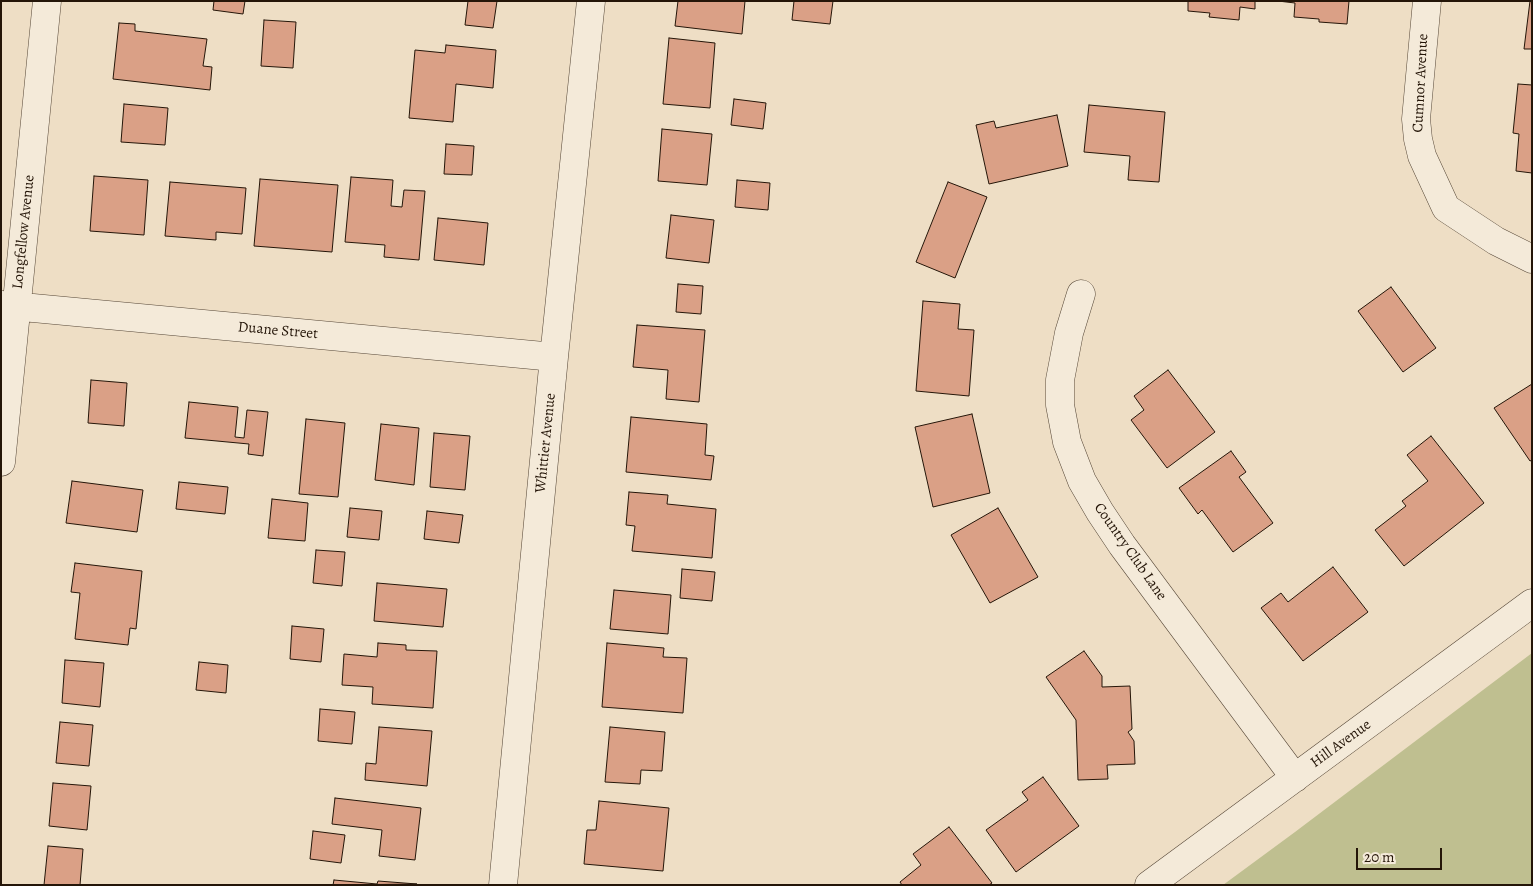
<!DOCTYPE html>
<html>
<head>
<meta charset="utf-8">
<style>
	body { margin:0 }
	#map { position:relative; width:1533px; height:886px; overflow:hidden; background:#eedec5; font-family:Alegreya,serif }
	canvas { display:block }
	.frame { position:absolute; inset:0; border:2px solid #241508; pointer-events:none }
	.scale { position:absolute; left:1356px; top:848px; width:86px; height:22px; box-sizing:border-box; border:2px solid #241508; border-top:0; padding-left:6px; font-size:15px; line-height:18px; white-space:nowrap; color:#241508; -webkit-text-stroke:4px #f4ead9; paint-order:stroke }
</style>
</head>
<body>
<div id="map">
<canvas width="1533" height="886"></canvas>
<div class="frame"></div>
<div class="scale">20 m</div>
</div>
<script>
const ctx = document.querySelector('canvas').getContext('2d');
ctx.lineJoin = 'round';
function paint(path, color) {
  ctx.fillStyle = color;
  ctx.fill(path, 'evenodd');
}
function toPath(rows) {
  const path = new Path2D();
  for (const r of rows) {
    path.moveTo(r[0], r[1]);
    for (let i = 2; i < r.length; i += 2) path.lineTo(r[i], r[i + 1]);
  }
  return path;
}
function trace(path, color, width, dash) {
  ctx.strokeStyle = color;
  ctx.lineWidth = width;
  ctx.lineCap = dash ? 'butt' : 'round';
  ctx.setLineDash(dash || []);
  ctx.stroke(path);
}
function label(font, color, halo, rows, align = 'center') {
  ctx.font = font + ' Alegreya,serif';
  ctx.lineWidth = 4;
  ctx.setLineDash([]);
  ctx.textBaseline = 'middle';
  ctx.strokeStyle = halo;
  ctx.fillStyle = color;
  for (const [text, x, y, turn = 0] of rows) {
    ctx.save();
    ctx.translate(x, y);
    ctx.rotate((+turn || 0) * Math.PI / 180);
    ctx.textAlign = isNaN(turn) ? turn : align;
    if (halo) ctx.strokeText(text, 0, 0);
    ctx.fillText(text, 0, 0);
    ctx.restore();
  }
}
const green = toPath([
	[1532,653,1532,885,1223,885,1295,832]
]);
const building = toPath([
	[214,1,245,1,243,14,213,10,214,1],
	[468,1,497,1,493,28,465,25,468,1],
	[678,1,745,1,742,34,675,26,678,1],
	[794,1,833,1,830,24,792,20,794,1],
	[1188,1,1255,1,1255,9,1240,7,1239,20,1209,17,1210,13,1188,11,1188,1],
	[1278,1,1349,1,1347,24,1319,22,1319,19,1294,17,1295,3,1278,1],
	[1530,1,1532,1,1532,49,1524,49,1530,1],
	[264,20,296,22,293,68,261,66,264,20],
	[119,23,135,24,135,31,207,39,203,66,212,67,210,90,113,79,119,23],
	[669,38,715,43,710,108,663,104,669,38],
	[446,45,496,50,493,88,456,84,453,122,409,118,415,50,445,53,446,45],
	[1518,84,1532,85,1532,173,1516,171,1519,134,1513,133,1518,84],
	[734,99,766,103,763,129,731,125,734,99],
	[124,104,168,108,165,145,121,142,124,104],
	[1089,105,1165,112,1159,182,1128,180,1130,156,1084,152,1089,105],
	[1057,115,1068,166,989,184,976,125,994,121,996,128,1057,115],
	[662,129,712,134,707,185,658,181,662,129],
	[446,144,474,146,472,175,444,174,446,144],
	[94,176,148,180,144,235,90,231,94,176],
	[351,177,393,180,391,206,402,207,404,190,425,191,419,260,384,257,385,245,345,242,351,177],
	[260,179,338,185,332,252,254,246,260,179],
	[737,180,770,183,768,210,735,207,737,180],
	[170,182,246,188,242,234,216,232,216,240,165,236,170,182],
	[948,182,987,197,955,278,916,262,948,182],
	[671,215,714,220,709,263,666,258,671,215],
	[438,218,488,223,484,265,434,260,438,218],
	[678,284,703,286,701,314,676,312,678,284],
	[1391,287,1436,348,1403,372,1358,311,1391,287],
	[923,301,960,304,958,329,974,330,969,396,916,391,923,301],
	[637,325,705,330,699,402,666,399,668,370,633,367,637,325],
	[1168,370,1215,432,1167,468,1131,420,1144,410,1134,396,1168,370],
	[91,380,127,383,124,426,88,423,91,380],
	[1532,384,1532,460,1530,461,1494,408,1532,384],
	[189,402,238,407,235,437,244,438,247,410,268,412,263,456,248,454,249,444,185,438,189,402],
	[972,414,990,493,933,507,915,427,972,414],
	[631,417,707,424,705,455,714,456,711,480,626,472,631,417],
	[306,419,345,423,338,497,299,494,306,419],
	[381,424,419,428,414,485,375,480,381,424],
	[434,433,470,436,465,490,430,487,434,433],
	[1431,436,1484,503,1404,566,1375,530,1406,506,1402,501,1428,481,1407,455,1431,436],
	[1231,451,1246,472,1239,477,1273,523,1233,552,1202,510,1198,514,1179,488,1231,451],
	[72,481,143,490,137,532,66,523,72,481],
	[179,482,228,487,225,514,176,509,179,482],
	[629,492,668,495,667,504,716,509,712,558,632,551,635,526,626,525,629,492],
	[272,499,308,503,305,541,268,538,272,499],
	[350,508,382,511,379,540,347,537,350,508],
	[998,508,1038,577,990,603,951,535,998,508],
	[427,511,463,515,459,543,424,539,427,511],
	[316,550,345,552,342,586,313,583,316,550],
	[75,563,142,571,136,629,130,628,128,645,75,639,80,593,71,592,75,563],
	[1333,567,1368,612,1303,661,1261,608,1281,593,1288,602,1333,567],
	[682,569,715,572,712,601,680,598,682,569],
	[377,583,447,589,443,627,374,621,377,583],
	[614,590,671,595,668,634,610,629,614,590],
	[292,626,324,629,321,662,290,659,292,626],
	[378,643,406,645,406,650,437,651,433,708,372,704,373,687,342,685,344,654,377,657,378,643],
	[607,643,664,648,663,657,687,658,683,713,602,707,607,643],
	[1084,651,1102,676,1102,687,1130,686,1132,729,1128,732,1134,741,1135,764,1107,765,1108,779,1078,780,1076,720,1046,677,1084,651],
	[65,660,104,663,100,707,62,703,65,660],
	[199,662,228,665,226,693,196,690,199,662],
	[320,709,355,712,352,744,318,741,320,709],
	[60,722,93,725,89,766,56,763,60,722],
	[379,727,432,731,427,786,365,780,366,763,376,764,379,727],
	[610,727,665,732,662,771,641,770,640,784,605,782,610,727],
	[1043,777,1079,826,1016,872,986,830,1028,800,1022,792,1043,777],
	[53,783,91,786,87,830,49,826,53,783],
	[335,798,421,808,415,860,379,856,382,830,332,824,335,798],
	[599,801,669,808,663,871,584,864,587,830,596,830,599,801],
	[949,827,992,883,989,885,902,885,900,882,921,865,913,854,949,827],
	[313,831,345,835,341,863,310,859,313,831],
	[48,846,83,849,80,885,44,885,48,846],
	[334,880,377,884,378,881,417,884,333,885,334,880]
]);
const minor = toPath([
	[1427,1,1416,119,1418,139,1422,156,1446,208,1496,241,1532,259],
	[1081,294,1069,333,1060,380,1060,405,1067,442,1082,481,1100,512,1122,545,1295,778],
	[1,305,554,357],
	[1,462,47,1],
	[503,885,554,357,591,1],
	[1149,885,1532,603]
]);
const streetNames = [
	["Cumnor Avenue",1421,83,-87],
	["Longfellow Avenue",24,232,-84],
	["Duane Street",278,331,5],
	["Whittier Avenue",546,443,-84],
	["Country Club Lane",1130,552,55],
	["Hill Avenue",1341,744,-36]
];
paint(green, '#bfbf90');
paint(building, '#daa086');
trace(building, '#241508', 1);
trace(minor, '#564737', 29);
trace(minor, '#f4ead9', 28);
label('15px', '#241508', '#f4ead9', streetNames);
</script>
</body>
</html>
